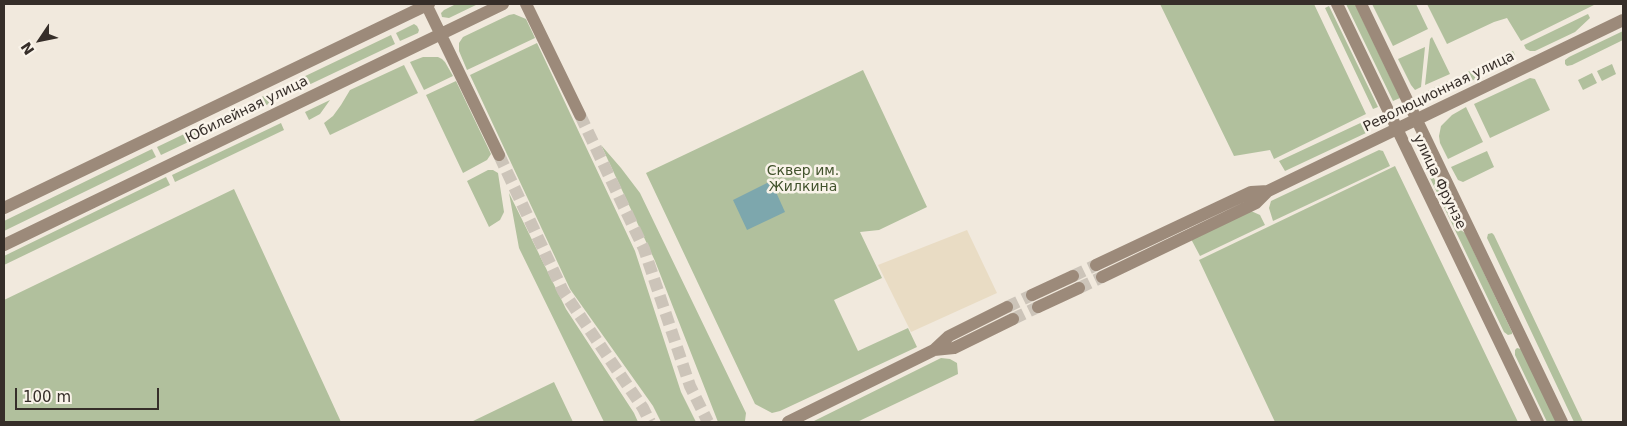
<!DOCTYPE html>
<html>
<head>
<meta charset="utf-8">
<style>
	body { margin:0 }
	#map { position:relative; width:1627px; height:426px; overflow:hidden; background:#f1e9dd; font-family:"DejaVu Sans",sans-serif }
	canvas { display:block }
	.frame { position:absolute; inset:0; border:5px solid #362e29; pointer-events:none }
	.north { position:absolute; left:15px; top:15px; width:50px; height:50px; -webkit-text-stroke:4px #f9f3e9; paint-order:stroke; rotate:236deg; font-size:14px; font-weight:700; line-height:20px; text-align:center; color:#362e29 }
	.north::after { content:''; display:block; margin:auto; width:18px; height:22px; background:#362e29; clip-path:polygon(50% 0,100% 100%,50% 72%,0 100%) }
	.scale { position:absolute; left:15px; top:388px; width:144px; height:22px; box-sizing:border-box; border:2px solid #362e29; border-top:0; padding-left:6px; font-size:15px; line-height:18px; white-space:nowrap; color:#362e29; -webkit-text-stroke:4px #f9f3e9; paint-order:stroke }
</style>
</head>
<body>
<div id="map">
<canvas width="1627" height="426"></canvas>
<div class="frame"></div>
<div class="north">N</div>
<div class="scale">100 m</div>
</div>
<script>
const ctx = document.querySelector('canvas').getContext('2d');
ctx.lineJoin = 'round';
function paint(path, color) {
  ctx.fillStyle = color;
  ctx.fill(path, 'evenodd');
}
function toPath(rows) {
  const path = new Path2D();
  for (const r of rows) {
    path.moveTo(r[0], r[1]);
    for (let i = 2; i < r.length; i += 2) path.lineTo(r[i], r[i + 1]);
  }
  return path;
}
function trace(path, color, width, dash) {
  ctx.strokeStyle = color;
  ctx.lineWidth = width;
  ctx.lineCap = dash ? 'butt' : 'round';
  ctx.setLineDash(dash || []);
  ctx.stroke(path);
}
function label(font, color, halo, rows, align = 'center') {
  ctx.font = font + ' "DejaVu Sans",sans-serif';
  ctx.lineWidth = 5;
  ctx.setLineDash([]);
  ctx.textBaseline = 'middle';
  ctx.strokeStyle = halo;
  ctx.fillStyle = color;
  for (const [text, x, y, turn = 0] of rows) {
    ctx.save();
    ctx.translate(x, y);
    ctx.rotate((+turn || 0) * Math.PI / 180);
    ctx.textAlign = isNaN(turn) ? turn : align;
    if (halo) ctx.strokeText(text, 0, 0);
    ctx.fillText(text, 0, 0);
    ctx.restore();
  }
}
const green = toPath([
	[456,4,478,4,449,18,442,17,441,13,444,10],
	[1160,4,1314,4,1366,114,1274,159,1270,150,1234,156],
	[1346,4,1355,4,1400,98,1393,101],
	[1372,4,1416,4,1428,29,1393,46],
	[1427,4,1596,4,1521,41,1507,18,1494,22,1447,44],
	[1329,6,1378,107,1373,109,1325,8],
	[514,14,526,19,535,38,467,70,459,51,459,43,463,37,509,15],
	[1588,14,1590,18,1575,32,1535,51,1530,51,1526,49,1524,45],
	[414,24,417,26,419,30,418,33,400,41,396,33],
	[1623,31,1623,40,1572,65,1567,66,1565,64,1565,60,1569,57],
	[391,35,395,44,161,155,157,147],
	[1432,37,1450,74,1425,85,1430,39],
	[537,43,635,251,681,392,696,422,661,422,653,406,570,289,470,75],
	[1425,47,1421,87,1415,90,1411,85,1398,59],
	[1513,51,1515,55,1511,62,1465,84,1461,75],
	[423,57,438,57,442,59,445,62,453,76,424,90,410,62],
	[1612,64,1616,74,1602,81,1597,71],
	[404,65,418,93,330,135,324,123,333,116,341,105,350,90],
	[863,70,927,207,879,230,860,232,882,278,834,300,858,351,908,328,917,347,780,411,772,413,755,404,646,173],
	[1592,73,1597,83,1583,90,1578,80],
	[1530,78,1535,79,1550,110,1490,138,1474,104],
	[1452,79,1457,88,1441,96,1434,97,1421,94],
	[456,81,491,154,487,160,463,173,426,95],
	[330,100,320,114,309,120,305,112],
	[1466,107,1483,142,1448,159,1440,143,1439,136,1441,126,1452,115],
	[1369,119,1372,125,1366,133,1285,171,1279,161],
	[281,123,284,130,175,182,172,175],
	[601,145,621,168,640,193,746,413,745,421,742,422,718,422,655,261],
	[152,149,156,157,4,231,4,221],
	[1379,150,1383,151,1390,166,1273,221,1269,208,1271,201],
	[1487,151,1494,167,1463,182,1458,180,1451,167],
	[1395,166,1518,422,1275,422,1199,260],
	[488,170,493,170,498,173,504,212,500,220,489,227,467,181],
	[1433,176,1458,228,1465,233,1512,332,1512,334,1508,335,1504,332,1430,178],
	[166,177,170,185,4,265,4,256],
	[234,189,341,422,4,422,4,300],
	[509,193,566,309,634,413,638,422,604,422,519,248],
	[1251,211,1260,215,1265,225,1200,256,1191,239],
	[1492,233,1494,235,1583,422,1574,422,1487,238,1488,234],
	[1517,348,1521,349,1557,422,1547,422,1515,355,1515,350],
	[941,358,950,359,957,363,958,374,857,422,812,422],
	[554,382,573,422,471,422]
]);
const plaza = toPath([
	[967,230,997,293,911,332,878,265]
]);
const water = toPath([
	[771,181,785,212,747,230,733,200]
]);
const secondaryTunnel = toPath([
	[580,115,644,249,690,386,708,422],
	[499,155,563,291,643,408,650,422],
	[1073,276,1096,265],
	[1079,288,1102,277],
	[1007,307,1032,295],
	[1013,319,1038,307]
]);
const secondary = toPath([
	[426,4,499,155],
	[526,4,580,115],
	[1337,4,1538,422],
	[1361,4,1562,422],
	[4,208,429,4],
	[4,245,503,4],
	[1096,265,1251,192,1268,191],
	[1102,277,1256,203,1268,191,1623,20],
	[1032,295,1073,276],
	[1038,307,1079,288],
	[934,350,949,336,1007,307],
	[788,422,934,350,954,348,1013,319]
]);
const streetNames = [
	["Революционная улица",1439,92,-26],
	["Юбилейная улица",247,110,-26],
	["улица Фрунзе",1439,182,64]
];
const parkNames = [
	["Сквер им.",803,171],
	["Жилкина",803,187]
];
paint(green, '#b1c09d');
paint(plaza, '#e9dcc4');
paint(water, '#7da7ad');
trace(secondaryTunnel, '#ccc4b9', 12, [12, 6]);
trace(secondary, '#9c8a7a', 12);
label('14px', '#362e29', '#f9f3e9', streetNames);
label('14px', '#42532d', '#f9f3e9', parkNames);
</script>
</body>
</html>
